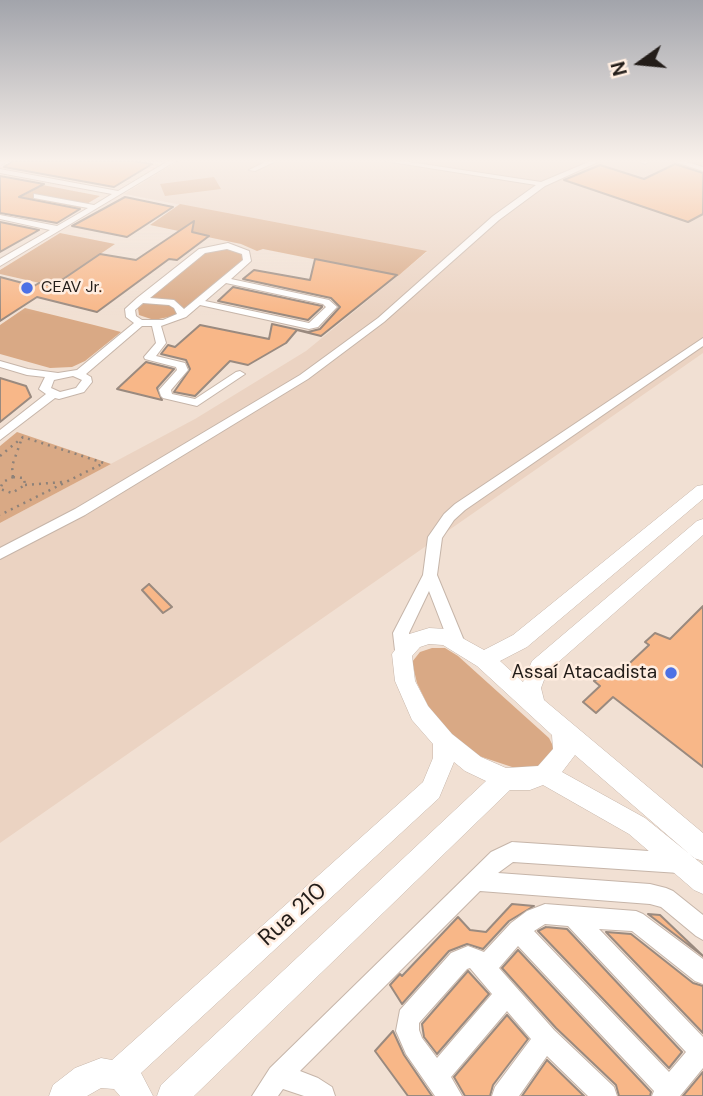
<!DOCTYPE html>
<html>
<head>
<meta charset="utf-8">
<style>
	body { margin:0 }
	#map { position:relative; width:703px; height:1096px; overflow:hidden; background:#f1e0d3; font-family:"DM Sans",sans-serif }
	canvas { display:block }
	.north { position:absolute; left:605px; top:28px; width:70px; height:70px; -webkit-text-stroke:5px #ffede0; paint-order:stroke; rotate:255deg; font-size:19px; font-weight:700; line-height:28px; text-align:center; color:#231d19 }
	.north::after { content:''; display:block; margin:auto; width:24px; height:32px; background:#231d19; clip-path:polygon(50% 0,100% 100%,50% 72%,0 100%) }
</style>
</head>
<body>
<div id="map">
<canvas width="703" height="1096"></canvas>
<div class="north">N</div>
</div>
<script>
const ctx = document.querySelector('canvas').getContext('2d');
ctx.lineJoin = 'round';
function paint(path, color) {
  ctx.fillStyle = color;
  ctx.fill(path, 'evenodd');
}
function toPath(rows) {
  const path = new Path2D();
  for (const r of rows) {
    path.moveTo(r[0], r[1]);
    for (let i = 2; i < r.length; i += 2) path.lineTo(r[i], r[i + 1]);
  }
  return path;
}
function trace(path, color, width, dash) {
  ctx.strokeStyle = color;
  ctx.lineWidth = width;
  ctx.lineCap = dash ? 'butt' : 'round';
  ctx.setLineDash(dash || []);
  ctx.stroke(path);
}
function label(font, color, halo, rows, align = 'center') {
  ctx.font = font + ' "DM Sans",sans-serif';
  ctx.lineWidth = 5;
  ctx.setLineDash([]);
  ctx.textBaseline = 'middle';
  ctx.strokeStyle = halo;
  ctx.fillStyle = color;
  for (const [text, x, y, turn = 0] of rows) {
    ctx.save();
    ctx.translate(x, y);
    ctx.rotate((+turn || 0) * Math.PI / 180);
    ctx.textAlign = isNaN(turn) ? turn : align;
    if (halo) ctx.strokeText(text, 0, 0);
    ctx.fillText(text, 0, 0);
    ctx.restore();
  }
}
const built = toPath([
	[178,161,703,161,703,353,0,843,0,523,195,419,306,351,427,252,124,194]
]);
const green = toPath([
	[214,177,221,189,165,196,160,184],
	[43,185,100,196,80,208,21,197],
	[180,204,427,251,398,276,263,249,257,251,241,244,150,225],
	[60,233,115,244,53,286,0,274,0,270],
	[227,247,239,250,245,258,178,315,154,320,139,315,138,308,209,250],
	[25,308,94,325,121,332,85,361,72,367,50,368,0,354,0,325],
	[17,432,111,464,0,523,0,446],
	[432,648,445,648,458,656,549,738,554,748,540,768,521,770,467,752,430,710,417,683,412,662,420,652]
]);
const building = toPath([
	[13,161,132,161,152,164,114,187,4,167,13,161],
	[675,164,703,173,703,214,688,222,564,180,600,165,644,179,675,164],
	[0,176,44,184,19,197,80,209,57,223,0,213,0,176],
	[125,197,173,207,127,237,72,226,125,197],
	[194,221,192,232,209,236,177,260,169,259,97,312,37,297,0,321,0,277,34,286,39,283,53,286,100,254,136,260,194,221],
	[0,222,39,230,0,252,0,222],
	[315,259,397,275,321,336,297,330,286,343,248,365,230,361,195,396,174,392,190,369,186,360,161,354,168,345,175,347,200,325,269,339,272,324,308,332,320,329,340,307,331,298,243,279,254,270,310,280,315,259],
	[233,287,322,306,322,307,308,320,218,301,233,287],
	[146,362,174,369,157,388,162,400,117,389,146,362],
	[0,378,26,386,31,397,0,422,0,378],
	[149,584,172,607,163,613,142,590,149,584],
	[703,606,703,767,613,697,596,713,583,702,600,686,594,681,612,672,617,675,649,645,645,642,655,633,670,639,703,606],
	[512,904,534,906,509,921,483,949,467,944,449,951,402,1004,390,985,400,974,402,976,458,917,470,930,486,932,512,904],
	[648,914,660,915,703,956,648,914],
	[546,927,567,929,682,1052,669,1068,538,931,546,927],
	[606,932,631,934,693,983,703,986,703,1033,606,932],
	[518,950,651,1092,650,1096,619,1096,616,1085,556,1028,502,968,518,950],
	[468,971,489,994,437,1054,424,1037,422,1024,468,971],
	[507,1015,528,1039,493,1085,490,1096,465,1096,454,1077,507,1015],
	[393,1031,404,1055,432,1096,408,1096,375,1051,393,1031],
	[547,1060,584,1096,522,1096,547,1060],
	[703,1072,703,1096,683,1096,703,1072]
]);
const path = toPath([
	[0,456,23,437,104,463,0,515],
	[13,477,12,466,22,438],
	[13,477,24,478,25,485,12,493,0,489,3,482,13,477],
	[25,485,63,482]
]);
const minor = toPath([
	[168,161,176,161,0,266,0,259,50,230,0,219,0,215,57,226,88,208,34,198,34,194,94,205,112,194,0,173,0,169,118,191,168,161],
	[267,161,276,161,255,171,249,170,267,161],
	[385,161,403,161,541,182,591,161,600,161,545,186,499,220,384,322,308,379,85,515,0,559,0,548,75,509,300,375,378,318,493,216,536,185,385,161],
	[638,161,648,161,648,162,645,164,638,161],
	[673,161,684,161,703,167,703,171,673,161],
	[228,243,249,251,251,261,231,279,329,300,337,307,318,327,309,329,200,305,186,317,161,326,166,343,156,356,185,363,188,370,171,390,172,394,195,399,236,372,240,371,245,374,197,406,163,398,161,396,159,390,177,370,176,367,145,359,144,357,156,343,152,326,142,326,86,374,91,377,92,382,84,392,59,399,55,398,0,440,0,430,46,394,39,389,45,377,27,375,0,367,0,361,28,369,58,373,77,370,134,323,126,317,125,309,137,298,199,249,228,243],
	[227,249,242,254,243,260,184,309,174,300,150,298,205,253,227,249],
	[226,283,323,304,326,307,309,323,205,301,226,283],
	[143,303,169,305,174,308,177,314,163,320,142,320,136,316,135,310,143,303],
	[73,376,82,380,76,388,60,392,51,388,54,380,73,376],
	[703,338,703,346,465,510,454,520,442,538,437,575,465,643,463,648,457,649,451,648,429,591,409,633,410,654,408,659,402,661,396,659,393,633,423,575,428,537,444,514,455,504,703,338],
	[512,842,679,853,686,856,689,863,686,870,679,873,513,862,498,873,650,884,666,888,673,891,703,915,703,940,696,936,661,907,650,904,480,891,300,1071,318,1078,332,1087,335,1096,304,1096,283,1089,278,1096,252,1096,270,1068,491,852,512,842],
	[545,904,636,911,643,914,703,959,703,984,695,981,632,931,599,929,703,1037,703,1068,680,1096,652,1096,654,1091,518,946,499,968,554,1030,614,1087,617,1096,588,1096,547,1056,519,1096,492,1096,495,1087,531,1039,507,1011,451,1077,462,1096,435,1096,406,1054,396,1031,400,1010,451,953,468,946,484,952,511,923,527,911,545,904],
	[545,924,568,926,686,1052,669,1072,534,931,545,924],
	[470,968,492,994,437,1058,422,1038,419,1030,419,1023,467,969,470,968]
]);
const major = toPath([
	[0,161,8,161,0,166,0,161],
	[703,485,703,499,527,647,500,661,523,682,532,661,697,521,703,519,703,535,547,672,541,688,544,700,703,833,703,861,694,858,575,755,562,772,645,818,703,865,703,894,694,890,629,834,543,785,530,790,510,790,194,1096,157,1096,161,1085,486,781,465,771,454,762,439,798,141,1073,153,1096,120,1096,114,1089,101,1088,87,1096,49,1096,53,1085,75,1068,101,1058,112,1060,423,782,433,758,433,744,412,720,395,681,392,654,406,635,429,628,446,629,484,650,513,635,697,486,703,485],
	[429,644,443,645,477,666,552,735,553,749,538,766,506,768,481,757,452,734,428,706,415,681,412,656,420,647,429,644]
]);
const markers = [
	[27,288,7,"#4d71e5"],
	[671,673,7,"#4d71e5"]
];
const farPoinames = [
	["CEAV Jr.",41,288]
];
const poiNames = [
	["Assaí Atacadista",657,673]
];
const nearStreetnames = [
	["Rua 210",293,915,-42]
];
paint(built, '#ebd3c2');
paint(green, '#d9a985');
paint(building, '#f8b788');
trace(building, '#9a8a7f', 2);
trace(minor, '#c6b5a9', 2);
trace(major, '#c6b5a9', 1);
trace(path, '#8e8279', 2.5, [2, 5]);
paint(minor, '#fff');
paint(major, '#fff');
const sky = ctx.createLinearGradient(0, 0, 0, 315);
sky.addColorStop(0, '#a2a4ab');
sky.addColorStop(0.51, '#f9f1eb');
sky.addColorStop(1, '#f9f1eb00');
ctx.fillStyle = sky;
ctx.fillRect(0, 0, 703, 315);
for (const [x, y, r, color] of markers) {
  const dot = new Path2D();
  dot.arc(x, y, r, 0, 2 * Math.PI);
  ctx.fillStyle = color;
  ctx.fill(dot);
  trace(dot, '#ffede0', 2.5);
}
label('16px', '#231d19', '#ffede0', farPoinames, 'left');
label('19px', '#231d19', '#ffede0', poiNames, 'right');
label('23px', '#231d19', '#ffede0', nearStreetnames);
</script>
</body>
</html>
